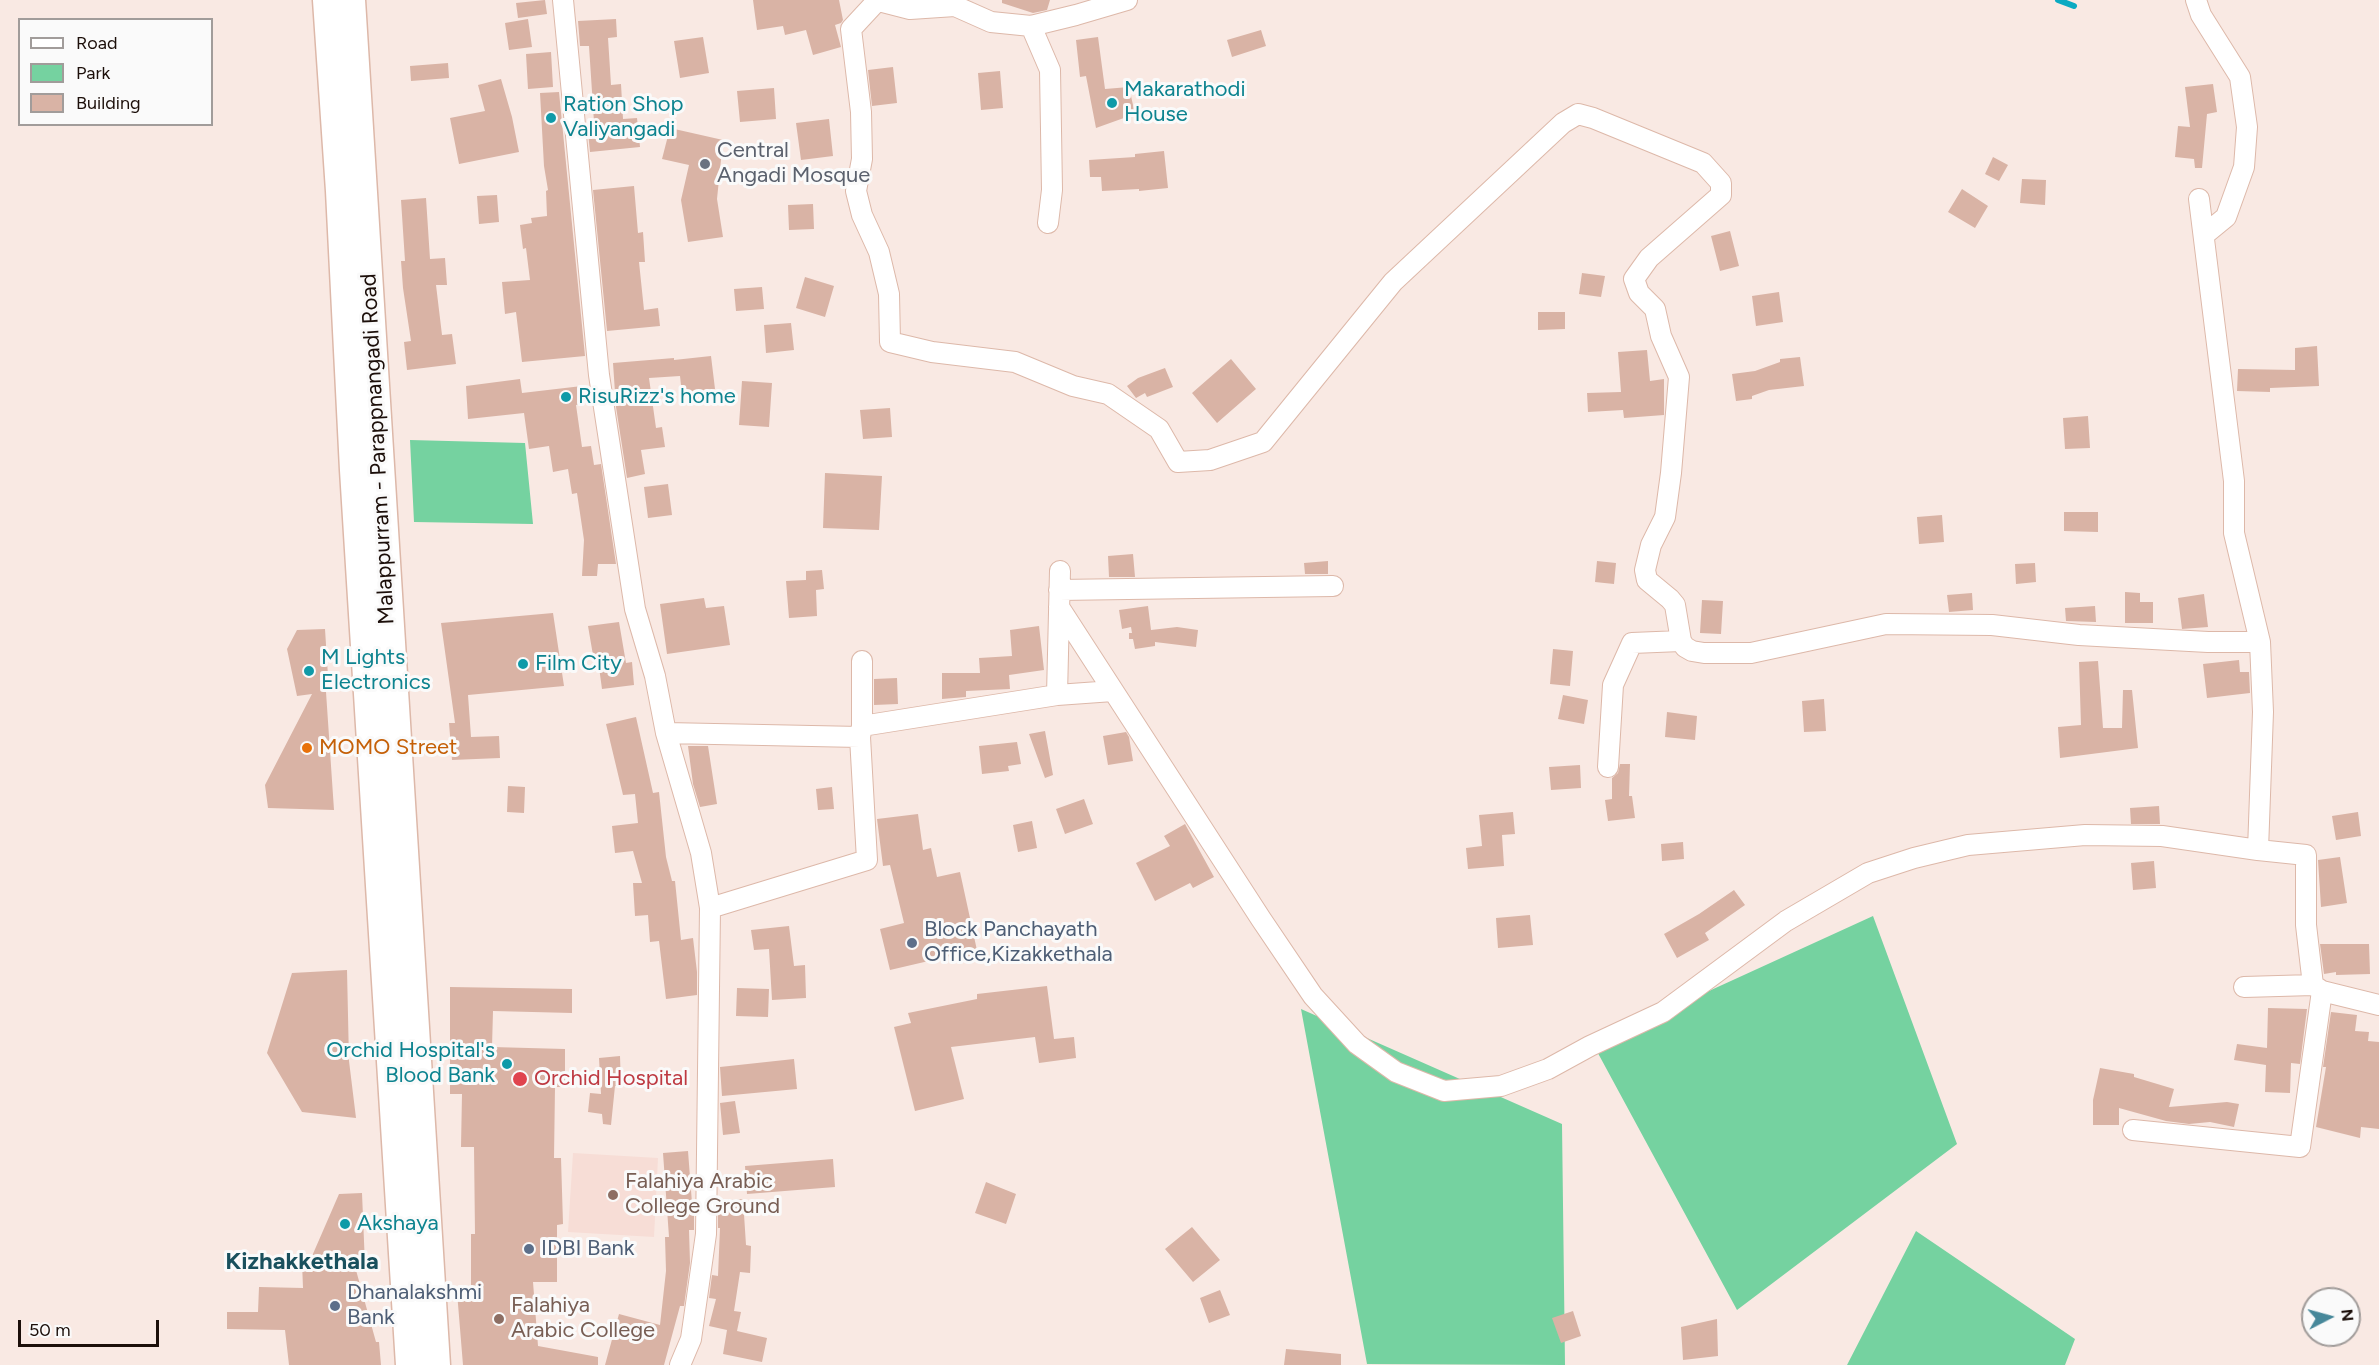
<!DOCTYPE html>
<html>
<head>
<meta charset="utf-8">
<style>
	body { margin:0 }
	#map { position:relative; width:2379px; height:1365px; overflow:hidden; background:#f9e9e3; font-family:Figtree,sans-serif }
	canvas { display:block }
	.legend { position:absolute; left:18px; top:18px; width:195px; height:108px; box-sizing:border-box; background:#fafafa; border:2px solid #a19c9a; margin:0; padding:8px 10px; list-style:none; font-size:18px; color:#1c0f0a }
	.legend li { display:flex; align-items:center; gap:12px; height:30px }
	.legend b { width:30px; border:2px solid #a19c9a }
	.north { position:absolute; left:2301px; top:1287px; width:60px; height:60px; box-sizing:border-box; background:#fafafa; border:2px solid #a19c9a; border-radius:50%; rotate:84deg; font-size:16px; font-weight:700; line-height:24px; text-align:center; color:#1c0f0a }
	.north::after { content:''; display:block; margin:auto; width:21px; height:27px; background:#47889a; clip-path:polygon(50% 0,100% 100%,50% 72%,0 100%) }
	.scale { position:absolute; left:18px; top:1320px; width:141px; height:27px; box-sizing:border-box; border:3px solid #1c0f0a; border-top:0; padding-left:8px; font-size:18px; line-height:21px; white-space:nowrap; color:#1c0f0a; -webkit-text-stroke:4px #fafafa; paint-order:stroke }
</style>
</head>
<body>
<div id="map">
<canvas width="2379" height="1365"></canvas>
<ul class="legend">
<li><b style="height:8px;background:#fff"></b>Road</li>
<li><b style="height:16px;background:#75d2a0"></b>Park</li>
<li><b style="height:16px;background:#d9b3a5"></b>Building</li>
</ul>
<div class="north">N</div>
<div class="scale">50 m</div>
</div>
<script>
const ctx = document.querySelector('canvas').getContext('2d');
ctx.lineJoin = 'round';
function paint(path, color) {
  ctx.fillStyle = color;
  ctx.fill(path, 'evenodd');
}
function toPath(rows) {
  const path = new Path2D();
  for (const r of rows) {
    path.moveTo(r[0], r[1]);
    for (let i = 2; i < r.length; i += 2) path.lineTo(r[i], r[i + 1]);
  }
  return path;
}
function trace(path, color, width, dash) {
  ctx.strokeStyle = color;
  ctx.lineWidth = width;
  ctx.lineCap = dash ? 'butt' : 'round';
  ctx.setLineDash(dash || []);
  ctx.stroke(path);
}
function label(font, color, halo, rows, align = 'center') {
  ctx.font = font + ' Figtree,sans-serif';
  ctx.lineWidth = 6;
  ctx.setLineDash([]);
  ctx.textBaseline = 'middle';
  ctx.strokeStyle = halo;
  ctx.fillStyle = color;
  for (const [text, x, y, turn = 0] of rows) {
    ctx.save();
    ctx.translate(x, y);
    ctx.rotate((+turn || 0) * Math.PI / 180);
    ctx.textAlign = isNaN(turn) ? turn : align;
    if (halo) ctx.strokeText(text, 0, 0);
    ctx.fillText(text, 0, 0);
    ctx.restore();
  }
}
const education = toPath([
	[573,1153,658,1158,654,1237,568,1232]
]);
const green = toPath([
	[410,440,525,443,533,524,414,522],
	[1873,916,1957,1144,1737,1310,1593,1044],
	[1301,1009,1562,1124,1565,1365,1367,1364],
	[1916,1231,2075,1339,2065,1365,1847,1365]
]);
const stream = toPath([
	[2058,0,2074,6]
]);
const building = toPath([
	[545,0,547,14,518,18,516,3],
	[753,0,839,0,843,20,841,23,835,25,841,47,813,55,806,30,785,35,783,26,757,30],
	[1002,0,1050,0,1047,10,1033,13,1002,3],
	[528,19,532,47,509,50,505,23],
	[616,19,617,37,608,38,611,85,621,84,623,119,637,118,640,147,590,152,587,122,594,122,589,46,580,46,578,21],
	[1261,30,1266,46,1232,57,1227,40],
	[703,37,709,73,680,78,674,41],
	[1098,37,1105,89,1129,87,1135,114,1096,128,1086,76,1080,77,1076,40],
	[551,52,553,87,528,89,526,54],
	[448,63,449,78,411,81,410,66],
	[893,67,897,103,872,106,868,70],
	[1000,71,1003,108,981,110,978,73],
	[501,79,512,117,519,152,459,164,450,118,485,111,478,85],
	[2213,84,2217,112,2207,114,2202,168,2195,168,2194,159,2175,157,2178,126,2190,127,2185,87],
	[774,88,776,119,740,122,737,91],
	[559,92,585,356,522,362,516,312,505,314,502,282,530,280,526,248,523,249,520,225,532,223,531,218,547,216,546,191,548,190,544,166,540,93],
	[829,119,833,156,801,160,796,123],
	[670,128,723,140,717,199,723,237,688,242,681,200,689,165,662,159],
	[1164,151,1168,188,1139,191,1139,189,1102,191,1101,177,1090,177,1089,160,1135,157,1135,154],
	[1993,157,2008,165,1999,181,1985,174],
	[2022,179,2046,180,2045,205,2020,203],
	[634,186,638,233,643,232,645,262,639,262,644,310,658,308,660,326,607,331,593,190],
	[1962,189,1988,206,1975,228,1948,212],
	[497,195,499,222,479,224,477,196],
	[426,198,430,259,445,258,447,285,436,285,442,335,452,334,456,364,407,370,404,342,411,341,403,288,401,261,405,261,401,200],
	[813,204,814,229,789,230,788,205],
	[1730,231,1739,266,1720,271,1711,236],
	[1582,273,1605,276,1601,297,1579,294],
	[805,277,834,286,825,317,796,308],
	[762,287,764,309,736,311,734,289],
	[1779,292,1783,322,1756,326,1752,296],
	[1538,312,1565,312,1565,329,1538,330],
	[791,323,794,350,766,353,764,325],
	[2317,346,2319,386,2270,388,2270,392,2237,391,2238,369,2295,370,2295,348],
	[1647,350,1650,381,1664,379,1664,415,1624,418,1623,410,1588,412,1587,393,1621,392,1618,352],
	[711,356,715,389,682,394,680,376,649,378,656,428,662,427,665,447,641,450,645,474,627,478,616,407,613,363,674,358,674,360],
	[1800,357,1804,386,1769,390,1752,396,1752,399,1736,401,1732,374,1755,371,1780,362,1780,359],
	[1231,359,1256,389,1217,423,1192,393],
	[1165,368,1173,387,1147,397,1145,393,1136,398,1127,386,1138,378],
	[520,379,522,393,582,386,584,404,576,405,582,447,591,446,594,465,601,464,616,564,598,564,597,576,582,576,584,540,577,493,572,494,568,469,553,472,549,446,529,449,524,413,468,419,466,386],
	[742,381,772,383,769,427,739,425],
	[890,408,892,437,863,439,860,410],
	[2088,416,2090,448,2065,449,2063,418],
	[825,473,882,476,879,530,823,528],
	[668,484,672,515,648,518,644,487],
	[2064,512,2098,512,2098,532,2064,531],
	[1942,515,1944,542,1919,544,1917,517],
	[1133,554,1135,577,1109,577,1108,556],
	[1328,561,1328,574,1305,574,1304,563],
	[1597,561,1616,563,1614,584,1595,582],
	[2035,563,2036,582,2016,584,2015,564],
	[822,570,824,589,816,590,817,616,789,618,786,581,806,580,806,571],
	[2125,592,2140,593,2140,602,2153,602,2153,623,2125,623],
	[1972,593,1973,610,1949,612,1947,595],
	[2204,594,2208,627,2182,629,2178,598],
	[704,598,706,608,724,606,730,645,667,654,660,604],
	[1702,600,1723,601,1721,634,1700,633],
	[1148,606,1151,630,1177,627,1198,630,1196,647,1155,642,1155,646,1135,649,1133,639,1129,639,1129,633,1132,633,1131,627,1122,629,1119,610],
	[2095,606,2096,622,2066,621,2065,608],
	[553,613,564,686,468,695,471,737,499,736,500,758,452,760,449,723,455,723,441,623],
	[619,622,626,663,632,662,634,685,602,689,598,660,594,661,588,626],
	[1039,626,1044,670,1009,675,1010,689,966,691,966,697,942,699,942,673,980,673,979,658,1012,656,1010,630],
	[325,629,329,692,326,692,334,810,268,808,265,785,312,694,297,696,287,649,297,630],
	[1553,649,1573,651,1570,686,1550,684],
	[2239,660,2240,672,2249,672,2250,693,2207,698,2203,664],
	[2098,661,2103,728,2122,728,2123,690,2132,690,2138,748,2060,758,2058,727,2081,725,2079,662],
	[897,678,898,704,874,705,874,679],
	[1563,695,1588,700,1584,724,1558,719],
	[1824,699,1826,731,1804,732,1802,701],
	[1667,712,1697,716,1695,740,1665,737],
	[636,717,653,793,659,792,666,857,672,881,675,881,681,940,693,938,697,972,697,995,666,999,659,941,650,942,648,915,635,916,633,883,642,883,633,851,615,853,612,826,638,823,635,794,623,795,606,724],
	[1045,731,1053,775,1045,778,1029,734],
	[1126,732,1129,737,1133,761,1108,765,1103,736],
	[1017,742,1021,764,1008,766,1009,771,982,774,979,746],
	[688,746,708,746,717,804,700,807,693,784],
	[1620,764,1630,764,1629,796,1632,796,1635,818,1608,821,1605,800,1612,799,1612,778,1618,773],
	[1580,765,1581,788,1551,790,1549,767],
	[508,786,525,787,524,813,507,812],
	[832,787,834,809,818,810,816,789],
	[1084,799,1093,824,1065,834,1056,809],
	[2159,806,2160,824,2131,824,2130,808],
	[1513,812,1515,834,1502,835,1504,866,1468,869,1466,848,1482,846,1479,815],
	[2358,812,2361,836,2336,840,2332,816],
	[918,814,923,850,931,848,937,877,960,872,978,955,951,961,950,956,890,970,880,929,904,923,890,865,883,866,877,819],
	[1032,821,1037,848,1018,852,1013,825],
	[1185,824,1214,877,1193,888,1190,883,1155,901,1136,863,1170,846,1164,836],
	[1683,842,1684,859,1662,861,1661,844],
	[2340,857,2347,903,2321,907,2318,860],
	[2154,861,2156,888,2133,890,2131,863],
	[1734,890,1745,905,1705,933,1709,940,1677,958,1664,934,1699,914],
	[1530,915,1533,945,1498,948,1496,918],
	[789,926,794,966,805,965,806,998,772,1000,769,949,754,950,751,930],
	[2320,944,2369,944,2370,974,2336,975,2336,972,2324,974],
	[347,970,349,1061,356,1118,302,1112,267,1053,292,973],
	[1047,986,1054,1039,1074,1037,1076,1058,1039,1063,1035,1037,951,1047,964,1099,915,1111,894,1027,911,1023,908,1013,977,999,977,994],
	[450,987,572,989,572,1013,493,1011,492,1047,565,1049,565,1087,555,1087,554,1158,561,1158,563,1224,557,1225,557,1282,533,1282,538,1346,598,1357,598,1365,463,1365,457,1292,471,1291,471,1234,475,1234,474,1147,461,1147,462,1094,450,1094],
	[737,988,769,989,768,1017,736,1016],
	[2268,1008,2307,1009,2300,1064,2291,1063,2290,1093,2265,1092,2266,1065,2234,1060,2237,1044,2267,1048],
	[2331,1012,2357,1015,2355,1031,2369,1032,2368,1041,2379,1042,2379,1129,2361,1127,2360,1138,2316,1127,2326,1067,2323,1067],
	[620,1056,621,1086,615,1086,611,1125,603,1124,602,1114,588,1112,590,1093,601,1094,599,1058],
	[794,1059,797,1089,722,1096,720,1067],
	[2100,1068,2134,1074,2134,1077,2174,1089,2169,1107,2227,1102,2239,1104,2234,1127,2210,1122,2189,1124,2166,1121,2119,1108,2119,1125,2093,1125,2093,1100],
	[735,1101,740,1133,723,1135,720,1103],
	[688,1151,692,1203,694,1203,694,1230,689,1230,690,1263,684,1306,680,1306,664,1365,605,1365,619,1314,660,1325,666,1271,665,1237,669,1237,663,1153],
	[833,1159,835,1187,747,1194,745,1166],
	[986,1182,1016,1194,1006,1224,975,1213],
	[362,1193,365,1265,354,1263,376,1342,379,1342,381,1365,289,1365,285,1330,227,1329,227,1312,258,1312,259,1287,303,1288,302,1262,309,1263,339,1194],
	[743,1199,746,1245,751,1246,750,1273,740,1272,734,1311,741,1312,737,1331,767,1338,762,1362,723,1354,727,1330,709,1326,716,1299,709,1298,712,1275,718,1276,720,1228,718,1228,718,1201],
	[1192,1227,1220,1260,1193,1282,1165,1249],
	[1220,1290,1230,1315,1209,1323,1200,1298],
	[1573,1311,1581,1336,1561,1343,1552,1318],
	[1717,1319,1718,1356,1683,1360,1681,1327],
	[1286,1349,1341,1354,1341,1365,1284,1365]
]);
const minor = toPath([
	[563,0,599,375,635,609,655,676,666,733,701,853,710,908,706,1234,691,1339,680,1365],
	[875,0,910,9,955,6,991,22,1031,26,1076,15,1127,0],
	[2196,0,2201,15,2240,77,2247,127,2244,167,2226,217,2204,235],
	[877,1,851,29,861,112,862,159,856,191,862,215,879,252,889,294,890,342,932,352,1015,362,1073,386,1108,394,1159,429,1178,462,1210,460,1263,442,1393,282,1563,123,1578,114,1593,118,1703,163,1721,183,1721,195,1649,258,1634,279,1639,293,1655,309,1661,336,1679,377,1671,473,1665,517,1651,545,1645,570,1647,580,1670,599,1675,605,1681,641,1685,647,1692,651,1704,653,1751,653,1886,624,1992,625,2079,635,2208,642,2260,642],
	[1031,26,1050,70,1052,190,1048,223],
	[2199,199,2234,481,2234,533,2260,642,2263,712,2258,850,2306,855,2306,925,2313,985,2244,987],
	[1059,590,1333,586],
	[1059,607,1261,919,1313,996,1357,1044,1396,1072,1444,1091,1501,1086,1548,1069,1590,1046,1663,1012,1786,921,1868,873,1914,858,1968,845,2085,835,2162,836,2258,850],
	[1057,695,1113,691],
	[862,726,1057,695,1060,571],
	[666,733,860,737],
	[1608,767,1613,685,1632,643,1681,641],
	[710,908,867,860,860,737,862,726,862,661],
	[2313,985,2322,991,2379,1005],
	[2133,1130,2300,1147,2322,991]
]);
const primary = toPath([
	[328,0,341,191,355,470,411,1365],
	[350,0,435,1365]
]);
const markers = [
	[1112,103,6,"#0f9aa8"],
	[551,118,6,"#0f9aa8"],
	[705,164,6,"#6b7280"],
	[566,397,6,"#0f9aa8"],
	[523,664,6,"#0f9aa8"],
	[309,671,6,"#0f9aa8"],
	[307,748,6,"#e8710a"],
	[912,943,6,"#5c6f8a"],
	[507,1064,6,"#0f9aa8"],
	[520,1079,8,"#e0444e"],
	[613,1195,6,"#8d6e63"],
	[345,1224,6,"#0f9aa8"],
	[529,1249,6,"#5c6f8a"],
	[335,1306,6,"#5c6f8a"],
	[499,1319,6,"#8d6e63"]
];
const cultureNames = [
	["Makarathodi",1124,90],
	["House",1124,115],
	["Ration Shop",563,105],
	["Valiyangadi",563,130],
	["RisuRizz's home",578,397],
	["M Lights",321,658],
	["Electronics",321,683],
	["Film City",535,664],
	["Orchid Hospital's",495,1051,"right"],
	["Blood Bank",495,1076,"right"],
	["Akshaya",357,1224]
];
const worshipNames = [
	["Central",717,151],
	["Angadi Mosque",717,176]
];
const streetNames = [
	["Malappurram - Parappnangadi Road",378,449,-93]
];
const foodNames = [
	["MOMO Street",319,748]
];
const serviceNames = [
	["Block Panchayath",924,930],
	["Office,Kizakkethala",924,955],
	["IDBI Bank",541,1249],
	["Dhanalakshmi",347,1293],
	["Bank",347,1318]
];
const healthNames = [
	["Orchid Hospital",534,1079]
];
const educationNames = [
	["Falahiya Arabic",625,1182],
	["College Ground",625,1207],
	["Falahiya",511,1306],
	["Arabic College",511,1331]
];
const neighbourhoodNames = [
	["Kizhakkethala",302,1262]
];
paint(education, '#f7ddd6');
paint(green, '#75d2a0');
trace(stream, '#0baac2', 6);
paint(building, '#d9b3a5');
trace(minor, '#ddb8a9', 22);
trace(primary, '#ddb8a9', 33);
trace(minor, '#fff', 20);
trace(primary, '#fff', 30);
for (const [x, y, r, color] of markers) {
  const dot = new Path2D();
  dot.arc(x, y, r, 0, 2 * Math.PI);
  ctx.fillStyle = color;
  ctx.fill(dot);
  trace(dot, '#fafafa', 2);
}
label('22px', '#0d838f', '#fafafa', cultureNames, 'left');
label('22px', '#5b616d', '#fafafa', worshipNames, 'left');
label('22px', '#1c0f0a', '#fafafa', streetNames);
label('22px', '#c56008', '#fafafa', foodNames, 'left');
label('22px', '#4e5e75', '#fafafa', serviceNames, 'left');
label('22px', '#be3a42', '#fafafa', healthNames, 'left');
label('22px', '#785e54', '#fafafa', educationNames, 'left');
label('bold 24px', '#19505d', '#fafafa', neighbourhoodNames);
</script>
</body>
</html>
